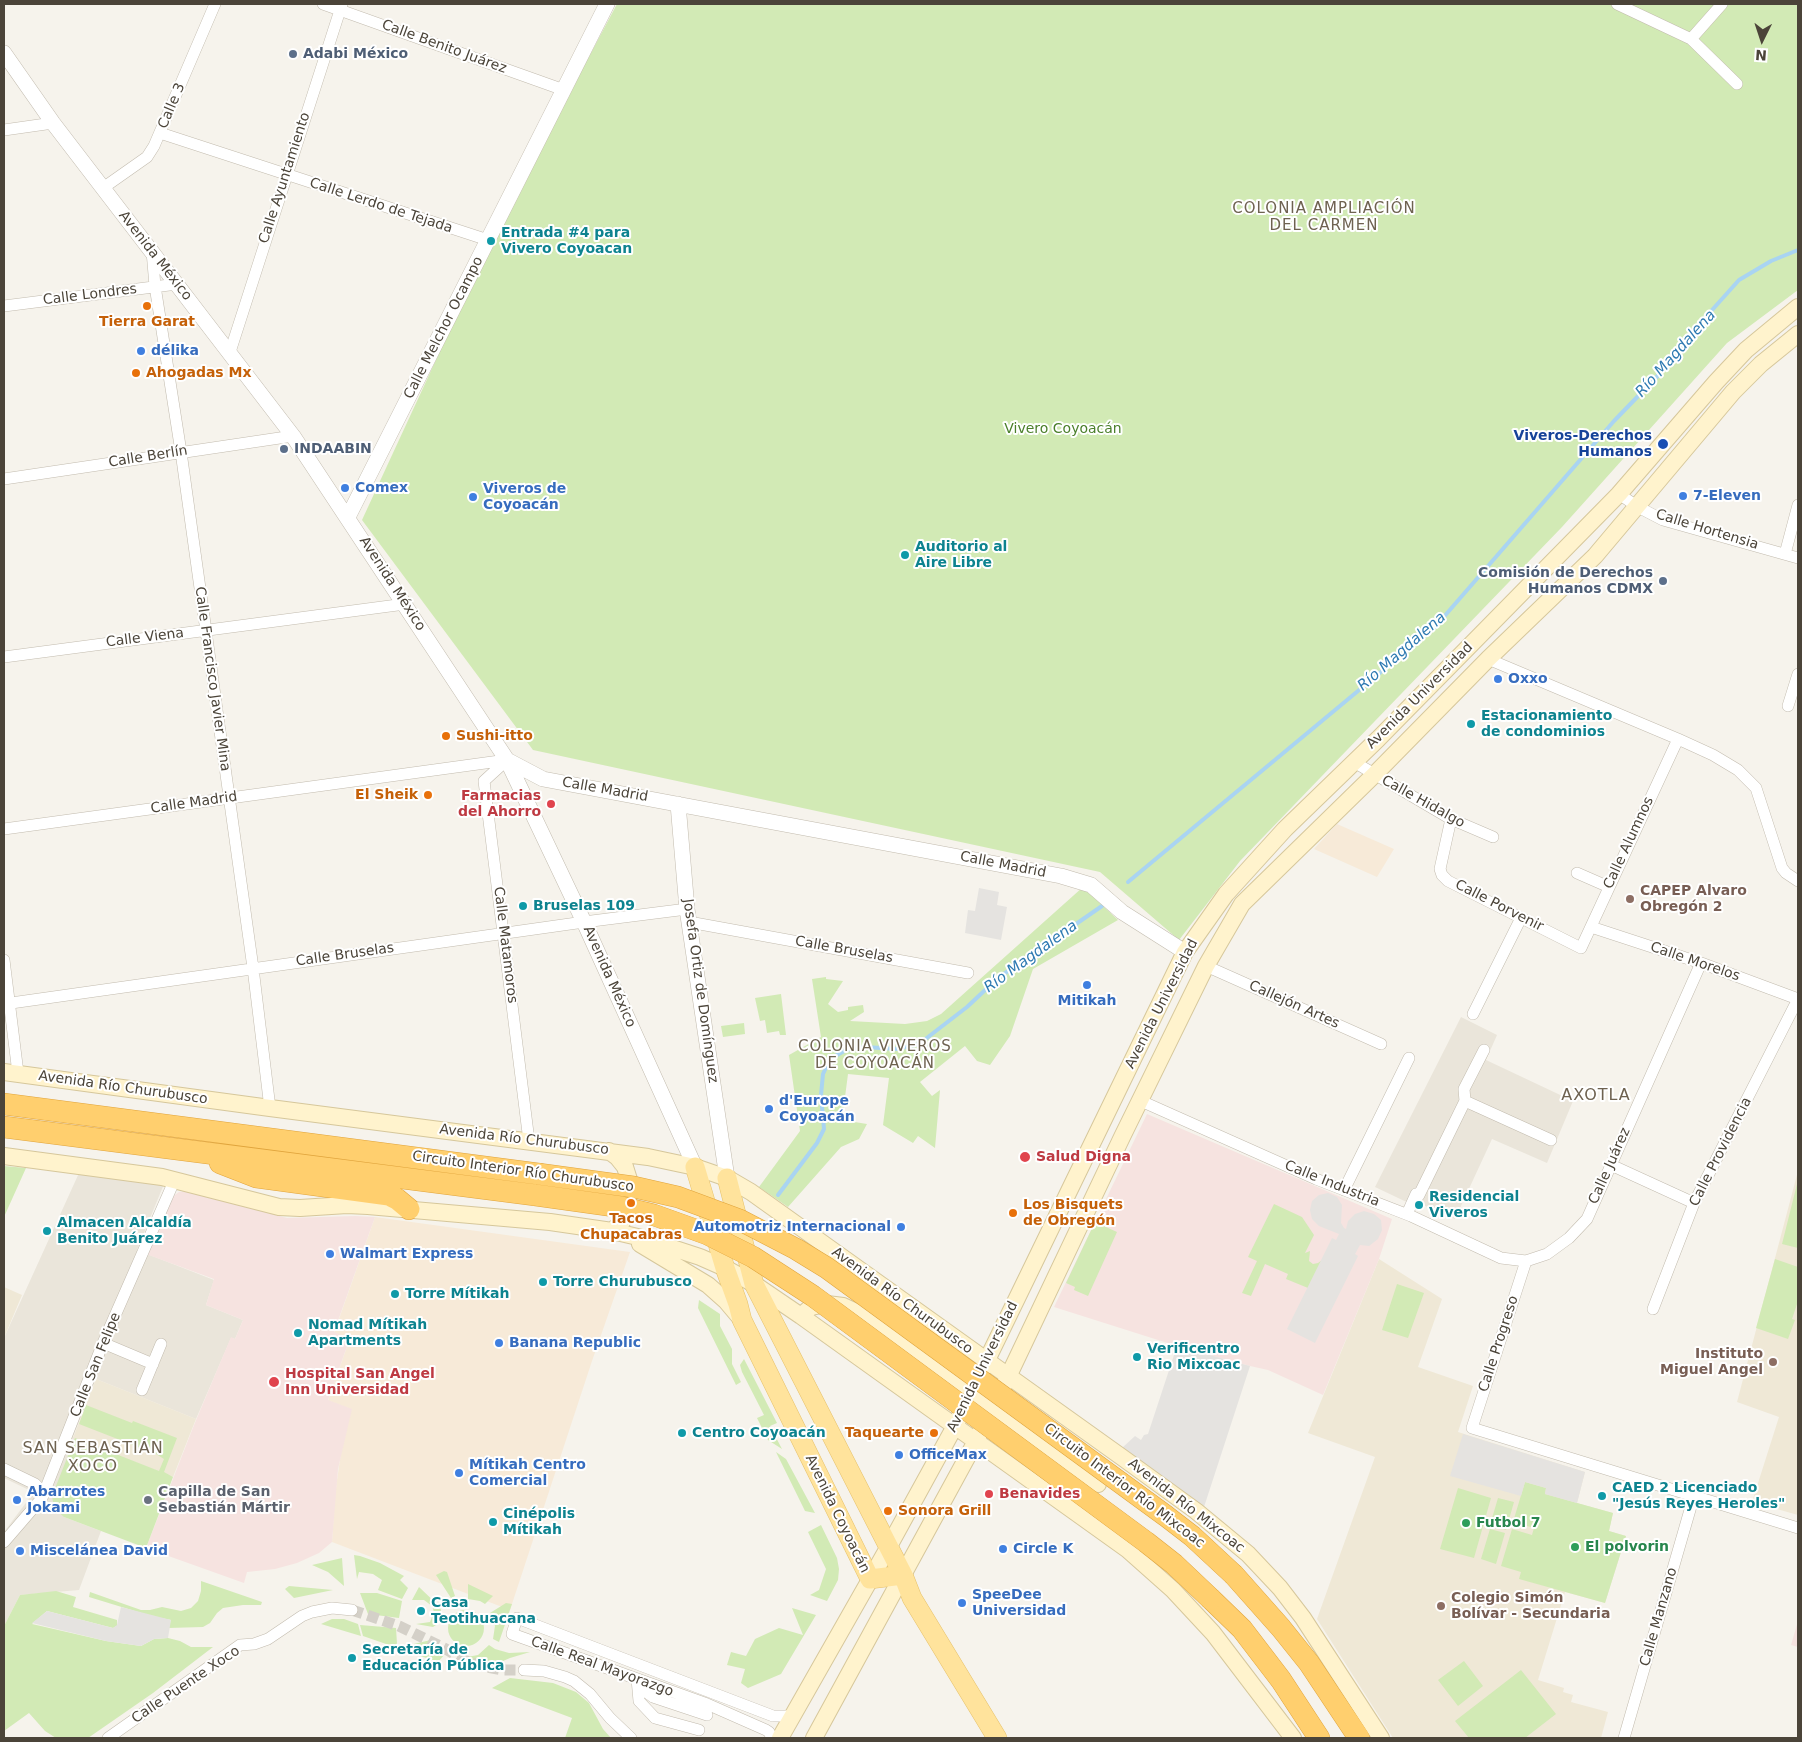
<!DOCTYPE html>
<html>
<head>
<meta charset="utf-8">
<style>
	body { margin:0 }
	#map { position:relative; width:1802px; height:1742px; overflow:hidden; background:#f6f3ec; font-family:"DejaVu Sans",sans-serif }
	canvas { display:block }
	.frame { position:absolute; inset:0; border:5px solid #4b4439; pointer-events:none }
	.north { position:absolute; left:1737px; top:15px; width:50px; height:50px; -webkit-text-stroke:4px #fff; paint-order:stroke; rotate:184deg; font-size:14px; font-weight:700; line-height:20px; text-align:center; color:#4b4439 }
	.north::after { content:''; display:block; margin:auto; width:18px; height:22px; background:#4b4439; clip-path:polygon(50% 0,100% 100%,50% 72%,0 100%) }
</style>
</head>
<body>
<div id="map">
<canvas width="1802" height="1742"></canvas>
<div class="frame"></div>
<div class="north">N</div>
</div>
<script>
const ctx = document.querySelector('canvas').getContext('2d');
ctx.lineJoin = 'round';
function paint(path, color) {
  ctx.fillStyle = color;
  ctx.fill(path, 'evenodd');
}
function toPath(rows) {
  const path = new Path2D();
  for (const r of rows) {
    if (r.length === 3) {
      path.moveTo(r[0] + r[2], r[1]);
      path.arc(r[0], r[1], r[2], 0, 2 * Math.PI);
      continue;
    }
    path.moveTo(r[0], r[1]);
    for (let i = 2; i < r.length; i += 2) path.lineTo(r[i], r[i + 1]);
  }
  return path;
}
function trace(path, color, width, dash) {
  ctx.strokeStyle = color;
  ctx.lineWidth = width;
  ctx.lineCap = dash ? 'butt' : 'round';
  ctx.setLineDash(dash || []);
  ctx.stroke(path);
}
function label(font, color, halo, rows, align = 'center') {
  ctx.font = font + ' "DejaVu Sans",sans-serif';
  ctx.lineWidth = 4;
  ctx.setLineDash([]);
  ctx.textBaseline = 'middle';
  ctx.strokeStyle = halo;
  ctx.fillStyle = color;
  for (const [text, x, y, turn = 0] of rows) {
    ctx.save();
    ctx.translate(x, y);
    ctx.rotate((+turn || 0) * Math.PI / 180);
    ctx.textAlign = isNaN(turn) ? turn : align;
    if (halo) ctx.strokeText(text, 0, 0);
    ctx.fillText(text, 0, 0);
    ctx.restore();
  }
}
const residential = toPath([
	[1461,1017,1497,1035,1486,1060,1573,1101,1547,1163,1492,1139,1455,1219,1423,1205,1421,1209,1418,1209,1414,1208,1415,1206,1375,1187],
	[79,1173,164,1184,137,1250,214,1280,206,1305,243,1320,235,1339,231,1338,196,1419,96,1379,73,1437,75,1438,64,1517,101,1531,79,1590,20,1595,4,1626,4,1532,31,1496,29,1490,4,1478,4,1338]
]);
const commercial = toPath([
	[1337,824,1394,849,1377,877,1314,849],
	[375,1217,630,1252,592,1361,510,1610,332,1542,335,1494,342,1446,328,1401,350,1338,334,1333]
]);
const education = toPath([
	[1798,1171,1798,1515,1752,1502,1779,1417,1737,1402],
	[1379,1259,1442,1299,1418,1367,1473,1386,1458,1432,1585,1472,1577,1503,1613,1513,1609,1531,1626,1536,1605,1603,1565,1592,1538,1680,1564,1688,1563,1692,1573,1695,1571,1702,1608,1712,1601,1738,1393,1738,1317,1619,1375,1457,1308,1433],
	[4,1287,22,1295,4,1338],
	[96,1379,196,1419,173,1477,73,1438]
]);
const medical = toPath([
	[1147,1114,1392,1219,1379,1259,1323,1395,1268,1370,1250,1366,1177,1346,1054,1307],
	[186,1191,287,1218,355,1216,375,1217,334,1332,350,1338,328,1400,352,1409,338,1469,332,1542,319,1553,297,1563,275,1569,247,1572,244,1583,146,1548,194,1425,231,1337,235,1339,243,1320,206,1305,214,1279,146,1254,172,1197,179,1192],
	[1798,1621,1798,1647,1791,1645]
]);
const green = toPath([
	[617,4,1798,4,1798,290,1727,343,1562,527,1240,861,1179,940,1100,872,533,750,362,520,491,241],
	[1083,887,1118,920,1033,969,1010,1036,990,1065,977,1061,965,1046,920,1082,932,1096,940,1090,935,1148,918,1136,913,1143,883,1125,889,1078,848,1074,842,1120,867,1124,859,1139,841,1147,788,1207,759,1187,800,1131,789,1055,821,1037,812,979,826,977,826,979,843,981,828,1004,838,1012,848,1010,848,1007,863,1005,864,1012,850,1021,905,1024,927,1021,941,1014],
	[781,994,786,1035,780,1035,779,1031,767,1033,765,1020,760,1021,755,998],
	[744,1023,745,1034,723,1037,721,1026],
	[4,1166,26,1168,4,1217],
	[1798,1180,1798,1248,1782,1244],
	[1274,1204,1302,1217,1314,1235,1305,1253,1310,1251,1309,1261,1313,1264,1318,1263,1322,1260,1308,1288,1286,1279,1288,1274,1265,1264,1251,1296,1242,1293,1257,1261,1248,1257],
	[1095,1222,1117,1232,1088,1296,1074,1290,1075,1287,1066,1283],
	[1775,1259,1798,1267,1798,1301,1792,1319,1795,1320,1788,1339,1756,1328],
	[1397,1284,1424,1293,1408,1338,1382,1330],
	[699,1300,720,1314,720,1326,732,1349,732,1364,741,1382,736,1385,698,1308],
	[744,1359,777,1423,770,1426,782,1449,768,1440,757,1418,764,1415,742,1372,740,1365],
	[86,1405,132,1423,133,1421,177,1438,164,1472,173,1477,146,1548,64,1517,54,1508,52,1496,75,1438,159,1471,164,1459,156,1454,79,1424],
	[776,1452,786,1459,815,1513,805,1511],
	[1525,1482,1546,1488,1545,1494,1613,1513,1609,1531,1626,1536,1605,1603,1519,1579,1521,1572,1501,1566,1512,1529,1532,1535,1534,1528,1513,1522],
	[1458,1488,1491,1498,1474,1558,1440,1549],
	[1498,1498,1514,1502,1506,1530,1490,1525],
	[821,1525,837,1558,839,1569,838,1580,827,1601,810,1595,819,1590,826,1569,808,1532],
	[1490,1529,1505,1533,1496,1564,1481,1559],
	[354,1555,360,1556,380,1563,404,1576,400,1580,408,1588,402,1599,378,1590,382,1580,373,1574,359,1572,357,1579],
	[342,1558,344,1586,328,1572,312,1565],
	[444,1571,447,1572,455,1596,451,1598,436,1575],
	[201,1581,262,1602,261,1605,243,1605,223,1608,217,1613,210,1623,203,1627,168,1628,171,1620,151,1616,89,1597,90,1592,141,1610,150,1610,162,1607,181,1611,191,1608,198,1601,201,1591],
	[468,1584,493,1596,485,1604,480,1601,468,1599],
	[289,1586,333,1590,294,1598,285,1589],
	[419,1587,440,1607,441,1610,436,1625,433,1627,416,1624,430,1622,434,1612,432,1606,424,1600,412,1600],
	[56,1591,76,1597,73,1607,117,1620,117,1626,113,1628,47,1611,32,1624,106,1641,141,1646,154,1639,168,1638,180,1641,191,1647,213,1647,153,1693,88,1738,56,1738,45,1731,29,1713,4,1731,4,1626,20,1595],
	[360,1593,377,1593,402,1601,399,1618,368,1614],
	[506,1603,512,1604,499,1642,493,1639,495,1626,490,1613],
	[792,1608,816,1615,781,1674,748,1688,741,1683,745,1669,727,1665,731,1652,746,1656,755,1639,779,1628,803,1635],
	[466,1628,18],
	[332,1619,344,1619,358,1624,361,1636,321,1624],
	[360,1625,396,1628,397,1644,401,1647,435,1639,437,1645,445,1654,438,1662,363,1636],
	[489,1645,495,1649,509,1653,530,1652,510,1658,485,1669,466,1667,467,1657,478,1655],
	[1464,1661,1483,1686,1458,1706,1438,1680],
	[1521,1670,1556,1714,1525,1738,1469,1738,1455,1721],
	[510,1678,553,1683,576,1692,589,1703,603,1729,611,1738,565,1738,572,1718,492,1688]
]);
const parking = toPath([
	[979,888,999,892,997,905,1007,907,1001,940,965,933,968,910,975,911],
	[1328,1193,1337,1197,1342,1205,1341,1223,1344,1228,1346,1229,1348,1221,1355,1214,1364,1211,1374,1214,1381,1220,1382,1230,1378,1239,1369,1246,1360,1245,1355,1254,1358,1256,1315,1343,1287,1329,1332,1238,1336,1240,1339,1234,1319,1226,1312,1219,1310,1210,1312,1201,1319,1195],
	[1177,1346,1250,1366,1204,1507,1122,1448,1135,1436,1141,1440,1144,1435,1148,1434],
	[1463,1434,1585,1472,1577,1503,1545,1494,1546,1488,1525,1482,1521,1496,1450,1476],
	[121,1607,171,1620,168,1638,154,1639,141,1646,106,1641,32,1623,47,1611,113,1628,117,1625]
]);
const stream = toPath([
	[1128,882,1435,627,1614,421,1673,360,1704,319,1739,280,1771,261,1798,250],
	[778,1195,817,1143,824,1129,821,1095,823,1074,830,1059,846,1050,865,1047,897,1049,919,1044,967,1007,998,978,1102,906]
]);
const minorTunnel = toPath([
	[352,1610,399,1626,444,1648,468,1662,481,1666,502,1670,524,1670]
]);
const minor = toPath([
	[323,4,564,90],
	[1617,4,1691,39,1737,84],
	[1691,39,1722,4],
	[4,130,53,123],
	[160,133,488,240],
	[103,188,147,157,154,146,215,4],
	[152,251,155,286,181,452,253,968,270,1108],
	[4,306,177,284],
	[230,352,342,4],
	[4,479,293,436],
	[1619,494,1638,507,1663,520,1798,558],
	[1785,554,1798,505],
	[4,657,405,604],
	[1488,659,1678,739,1713,755,1738,770,1756,788,1782,868,1786,873,1798,881],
	[1788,706,1798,674],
	[507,760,484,781,529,1141],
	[1354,762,1451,819,1493,837],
	[1451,819,1440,869,1442,875,1448,881,1581,948,1678,739],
	[4,829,507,760],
	[1577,873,1609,887],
	[689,922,968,973],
	[1591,927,1701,963,1798,999,1694,1203,1653,1309],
	[4,960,18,1073],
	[1206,966,1381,1044],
	[4,1004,584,922,687,909],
	[1473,1014,1521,918],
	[1141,1101,1316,1179,1411,1216,1501,1258,1526,1261,1547,1254,1569,1238,1587,1219,1701,963],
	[1465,1101,1551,1140],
	[1611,1165,1694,1203],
	[1344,1190,1409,1058],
	[1411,1216,1407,1214,1416,1194,1419,1195,1465,1101,1464,1089,1484,1050],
	[1526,1261,1472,1428,1798,1528],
	[103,1343,153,1364],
	[142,1390,161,1344],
	[4,1469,35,1484,40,1489,42,1498],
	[4,1542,42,1498,103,1343,175,1179],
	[524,1670,544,1671,565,1677,574,1681,590,1694,610,1718,631,1738],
	[637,1679,639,1701,655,1718,699,1730],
	[638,1686,653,1697,707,1715],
	[108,1738,240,1645,254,1644,268,1639,302,1616,312,1612,332,1608,352,1610],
	[772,1738,769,1732,766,1730,707,1704,512,1634,517,1618,773,1716,793,1716],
	[1624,1738,1694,1496]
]);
const tertiary = toPath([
	[4,53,53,123,293,436,507,760,584,922,695,1167],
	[348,517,607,4],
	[507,760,543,779,1061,876,1091,885,1122,912,1185,952],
	[678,804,687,909,727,1178]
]);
const secondary = toPath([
	[4,1072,270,1108,648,1157,695,1167,727,1178,751,1192,1123,1458,1196,1511,1248,1554,1280,1588,1303,1618,1381,1738],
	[609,1151,617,1157,625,1167,631,1186,624,1217,622,1222,612,1231],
	[4,1156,162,1177,279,1207,300,1208,347,1205,368,1206,550,1222,612,1231,642,1238,700,1257,725,1268,754,1284,801,1316,1128,1550,1173,1590,1213,1633,1293,1738],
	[640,1244,708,1285,726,1301,742,1320],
	[801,1316,811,1307,827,1304,843,1306,858,1313,1098,1484],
	[780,1738,888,1548,955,1426,1185,952,1226,894,1285,829,1378,739,1619,494,1716,382,1746,350,1798,307],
	[814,1738,976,1441,1008,1377,1122,1137,1206,966,1242,904,1374,775,1488,659,1595,556,1733,392,1761,364,1798,334]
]);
const primary = toPath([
	[695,1167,725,1268,738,1304,742,1320,870,1579,903,1575],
	[727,1178,754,1284,903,1575,912,1598,997,1738]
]);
const motorway = toPath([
	[4,1104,539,1174],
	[4,1127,535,1195],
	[220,1163,256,1177,389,1195,397,1199,409,1209],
	[1234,1575,1281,1628,1309,1663,1359,1738],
	[1211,1599,1242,1629,1281,1680,1319,1738]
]);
const motorwayBridge = toPath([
	[539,1174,634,1187,678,1197,740,1220,796,1249,827,1268,1166,1516,1192,1536,1234,1575],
	[535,1195,621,1207,654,1215,707,1234,753,1257,813,1296,1146,1542,1174,1564,1211,1599]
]);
const markers = [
	[293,54,5,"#5c6f8a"],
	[491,241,5,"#0f9aa8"],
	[147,306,5,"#e8710a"],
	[141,351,5,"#3f7fe0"],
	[136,373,5,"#e8710a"],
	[1663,444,6,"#1a4fb4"],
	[284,449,5,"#5c6f8a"],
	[345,488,5,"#3f7fe0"],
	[1683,496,5,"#3f7fe0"],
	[473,497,5,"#3f7fe0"],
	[905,555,5,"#0f9aa8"],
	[1663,581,5,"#5c6f8a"],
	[1498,679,5,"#3f7fe0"],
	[1471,724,5,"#0f9aa8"],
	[446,736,5,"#e8710a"],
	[428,795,5,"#e8710a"],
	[551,804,5,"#e0444e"],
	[1630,899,5,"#8d6e63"],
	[523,906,5,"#0f9aa8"],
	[1087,985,5,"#3f7fe0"],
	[769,1109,5,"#3f7fe0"],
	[1025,1157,6,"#e0444e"],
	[631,1203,5,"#e8710a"],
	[1419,1205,5,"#0f9aa8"],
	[1013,1213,5,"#e8710a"],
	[901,1227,5,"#3f7fe0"],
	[47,1231,5,"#0f9aa8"],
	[330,1254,5,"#3f7fe0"],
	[543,1282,5,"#0f9aa8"],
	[395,1294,5,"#0f9aa8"],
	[298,1333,5,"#0f9aa8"],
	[499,1343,5,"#3f7fe0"],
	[1137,1357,5,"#0f9aa8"],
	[1773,1362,5,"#8d6e63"],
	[274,1382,6,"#e0444e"],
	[682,1433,5,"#0f9aa8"],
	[934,1433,5,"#e8710a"],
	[899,1455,5,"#3f7fe0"],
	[459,1473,5,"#3f7fe0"],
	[989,1494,5,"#e0444e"],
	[1602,1496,5,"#0f9aa8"],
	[17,1500,5,"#3f7fe0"],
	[148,1500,5,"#6b7280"],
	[888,1511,5,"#e8710a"],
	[493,1522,5,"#0f9aa8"],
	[1466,1523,5,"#2e9e5b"],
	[1575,1547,5,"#2e9e5b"],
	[1003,1549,5,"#3f7fe0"],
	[20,1551,5,"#3f7fe0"],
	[962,1603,5,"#3f7fe0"],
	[1441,1606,5,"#8d6e63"],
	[421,1611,5,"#0f9aa8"],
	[352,1658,5,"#0f9aa8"]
];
const streetNames = [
	["Calle Benito Juárez",444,47,20],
	["Calle 3",172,106,-67],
	["Calle Ayuntamiento",285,178,-72],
	["Calle Lerdo de Tejada",381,206,18],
	["Avenida México",155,256,52],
	["Calle Londres",90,295,-7],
	["Calle Melchor Ocampo",444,328,-63],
	["Calle Berlín",148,457,-9],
	["Calle Hortensia",1707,530,17],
	["Avenida México",392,584,57],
	["Calle Viena",145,638,-7],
	["Calle Francisco Javier Mina",212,679,82],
	["Avenida Universidad",1420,696,-45],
	["Calle Madrid",605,790,10],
	["Calle Hidalgo",1423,802,29],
	["Calle Madrid",194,803,-8],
	["Calle Alumnos",1629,843,-65],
	["Calle Madrid",1003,865,11],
	["Calle Porvenir",1499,906,27],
	["Calle Matamoros",505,945,83],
	["Calle Bruselas",844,950,10],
	["Calle Bruselas",345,955,-8],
	["Calle Morelos",1695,962,19],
	["Avenida México",609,977,66],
	["Josefa Ortiz de Domínguez",700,991,82],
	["Avenida Universidad",1162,1004,-63],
	["Callejón Artes",1294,1005,24],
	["Avenida Río Churubusco",123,1088,8],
	["Avenida Río Churubusco",524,1140,7],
	["Calle Providencia",1721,1152,-63],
	["Calle Juárez",1610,1166,-66],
	["Circuito Interior Río Churubusco",523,1172,8],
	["Calle Industria",1332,1184,22],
	["Avenida Río Churubusco",902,1301,36],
	["Calle Progreso",1499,1344,-72],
	["Calle San Felipe",96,1365,-68],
	["Avenida Universidad",983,1367,-64],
	["Circuito Interior Río Mixcoac",1124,1486,37],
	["Avenida Río Mixcoac",1186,1506,38],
	["Avenida Coyoacán",837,1514,64],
	["Calle Manzano",1659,1617,-74],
	["Calle Real Mayorazgo",602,1667,20],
	["Calle Puente Xoco",186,1685,-34]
];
const serviceNames = [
	["Adabi México",303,54],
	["INDAABIN",294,449],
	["Comisión de Derechos",1653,573,"right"],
	["Humanos CDMX",1653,589,"right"]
];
const cultureNames = [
	["Entrada #4 para",501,233],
	["Vivero Coyoacan",501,249],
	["Auditorio al",915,547],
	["Aire Libre",915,563],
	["Estacionamiento",1481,716],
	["de condominios",1481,732],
	["Bruselas 109",533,906],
	["Residencial",1429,1197],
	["Viveros",1429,1213],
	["Almacen Alcaldía",57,1223],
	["Benito Juárez",57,1239],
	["Torre Churubusco",553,1282],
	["Torre Mítikah",405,1294],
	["Nomad Mítikah",308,1325],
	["Apartments",308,1341],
	["Verificentro",1147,1349],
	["Rio Mixcoac",1147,1365],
	["Centro Coyoacán",692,1433],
	["CAED 2 Licenciado",1612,1488],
	["\"Jesús Reyes Heroles\"",1612,1504],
	["Cinépolis",503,1514],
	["Mítikah",503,1530],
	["Casa",431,1603],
	["Teotihuacana",431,1619],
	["Secretaría de",362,1650],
	["Educación Pública",362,1666]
];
const foodNames = [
	["Tierra Garat",147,322,"center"],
	["Ahogadas Mx",146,373],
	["Sushi-itto",456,736],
	["El Sheik",418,795,"right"],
	["Los Bisquets",1023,1205],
	["de Obregón",1023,1221],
	["Tacos",631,1219,"center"],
	["Chupacabras",631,1235,"center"],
	["Taquearte",924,1433,"right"],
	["Sonora Grill",898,1511]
];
const shopNames = [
	["délika",151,351],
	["Comex",355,488],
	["Viveros de",483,489],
	["Coyoacán",483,505],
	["7-Eleven",1693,496],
	["Oxxo",1508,679],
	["Mitikah",1087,1001,"center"],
	["d'Europe",779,1101],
	["Coyoacán",779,1117],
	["Automotriz Internacional",891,1227,"right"],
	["Walmart Express",340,1254],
	["Banana Republic",509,1343],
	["OfficeMax",909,1455],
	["Mítikah Centro",469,1465],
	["Comercial",469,1481],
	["Abarrotes",27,1492],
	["Jokami",27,1508],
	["Circle K",1013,1549],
	["Miscelánea David",30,1551],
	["SpeeDee",972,1595],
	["Universidad",972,1611]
];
const parkNames = [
	["Vivero Coyoacán",1063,429]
];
const transitNames = [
	["Viveros-Derechos",1652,436],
	["Humanos",1652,452]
];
const healthNames = [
	["Farmacias",541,796,"right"],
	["del Ahorro",541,812,"right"],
	["Salud Digna",1036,1157],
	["Hospital San Angel",285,1374],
	["Inn Universidad",285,1390],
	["Benavides",999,1494]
];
const educationNames = [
	["CAPEP Alvaro",1640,891],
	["Obregón 2",1640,907],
	["Instituto",1763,1354,"right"],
	["Miguel Angel",1763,1370,"right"],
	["Colegio Simón",1451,1598],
	["Bolívar - Secundaria",1451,1614]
];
const worshipNames = [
	["Capilla de San",158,1492],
	["Sebastián Mártir",158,1508]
];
const leisureNames = [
	["Futbol 7",1476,1523],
	["El polvorin",1585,1547]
];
const neighbourhoodNames = [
	["COLONIA AMPLIACIÓN",1324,209],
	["DEL CARMEN",1324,226],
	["COLONIA VIVEROS",875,1047],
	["DE COYOACÁN",875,1064]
];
const waterNames = [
	["Río Magdalena",1676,354,-48],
	["Río Magdalena",1402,652,-41],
	["Río Magdalena",1031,957,-36]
];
const quarterNames = [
	["AXOTLA",1596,1096],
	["SAN SEBASTIÁN",93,1449],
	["XOCO",93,1467]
];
paint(residential, '#eae5da');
paint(commercial, '#f7ead8');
paint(education, '#efe8d6');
paint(medical, '#f6e3e0');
paint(green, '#d2eab5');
paint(parking, '#e5e3e0');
trace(stream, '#a9d4f2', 4);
trace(minorTunnel, '#d4d0c8', 11, [11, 5.5]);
trace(minor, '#c2bbae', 12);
trace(tertiary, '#c2bbae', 16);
trace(secondary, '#d6c79b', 18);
trace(primary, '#e6c16a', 20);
trace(motorway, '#e0a43c', 22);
trace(minor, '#fff', 11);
trace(tertiary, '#fff', 15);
trace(secondary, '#fff3cd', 16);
trace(primary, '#ffe39c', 19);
trace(motorway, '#ffcf6e', 21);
trace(motorwayBridge, '#e0a43c', 22, []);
trace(motorwayBridge, '#ffcf6e', 21);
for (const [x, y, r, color] of markers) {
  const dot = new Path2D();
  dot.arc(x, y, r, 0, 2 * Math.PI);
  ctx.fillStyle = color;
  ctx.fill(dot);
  trace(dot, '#fff', 2);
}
label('14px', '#4b4439', '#fff', streetNames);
label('bold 14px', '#4e5e75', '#fff', serviceNames, 'left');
label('bold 14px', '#0d838f', '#fff', cultureNames, 'left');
label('bold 14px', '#c56008', '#fff', foodNames, 'left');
label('bold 14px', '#366cbe', '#fff', shopNames, 'left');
label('14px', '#4a7f2a', '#fff', parkNames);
label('bold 14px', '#164399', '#fff', transitNames, 'right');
label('bold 14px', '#be3a42', '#fff', healthNames, 'left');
label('bold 14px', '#785e54', '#fff', educationNames, 'left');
label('bold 14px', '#5b616d', '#fff', worshipNames, 'left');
label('bold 14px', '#27864d', '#fff', leisureNames, 'left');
ctx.letterSpacing = '1px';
label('15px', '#6e6250', '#fff', neighbourhoodNames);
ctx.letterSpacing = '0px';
label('italic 15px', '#2e7ab2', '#fff', waterNames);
ctx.letterSpacing = '1px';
label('16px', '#6e6250', '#fff', quarterNames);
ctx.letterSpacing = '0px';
</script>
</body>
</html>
